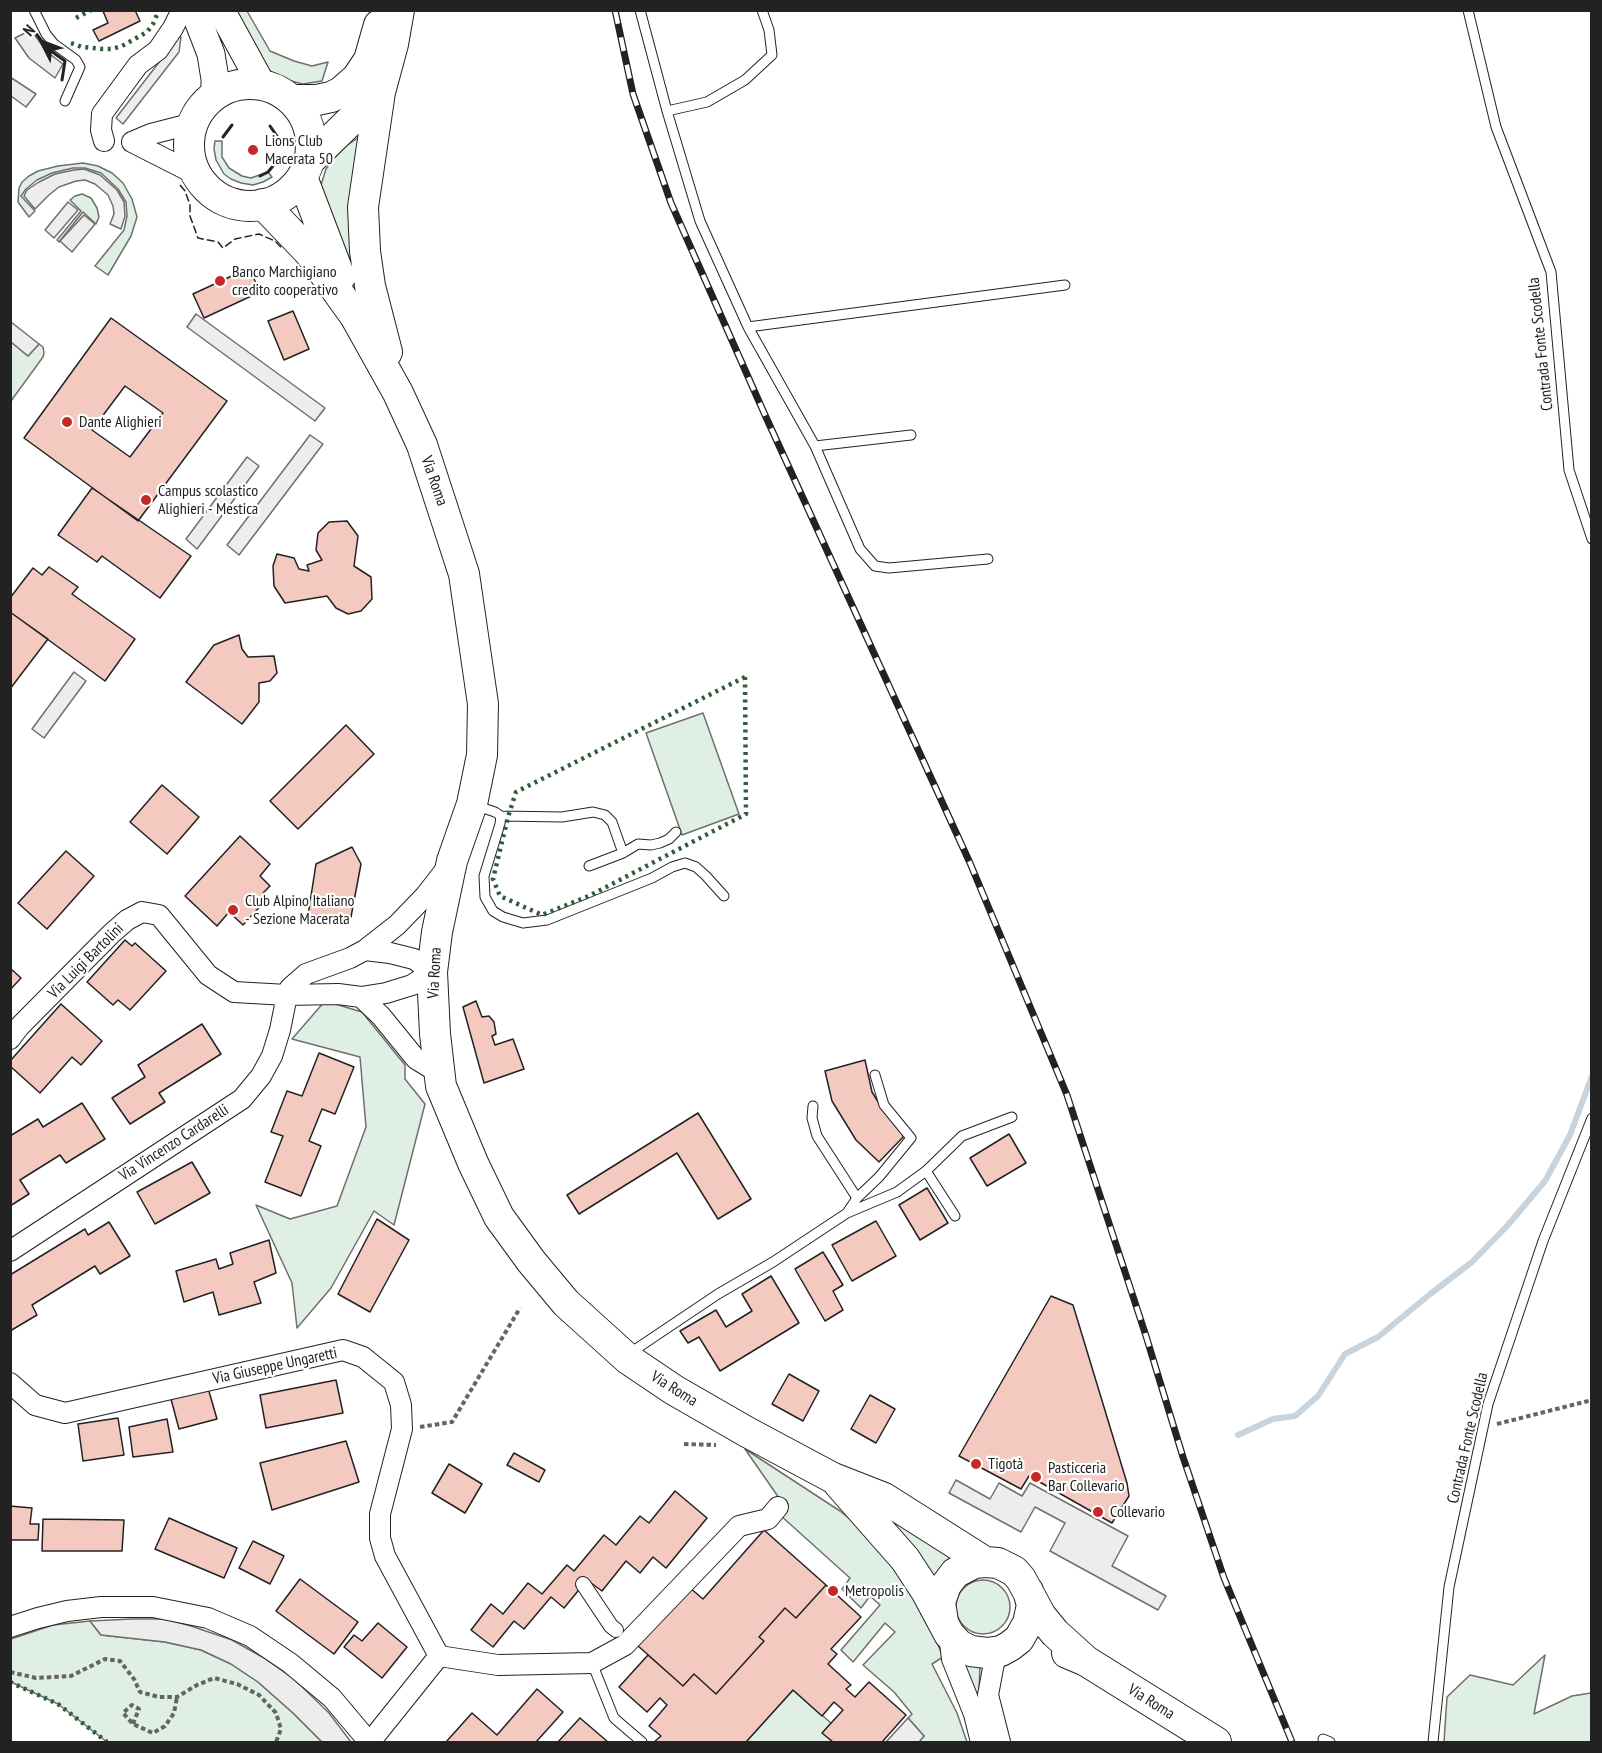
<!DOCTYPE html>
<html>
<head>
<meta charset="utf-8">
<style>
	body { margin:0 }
	#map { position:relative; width:1602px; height:1753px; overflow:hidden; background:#fff; font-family:"PT Sans Narrow",sans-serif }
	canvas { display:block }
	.frame { position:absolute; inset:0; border:12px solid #222; pointer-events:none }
	.north { position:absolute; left:12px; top:12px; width:60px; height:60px; -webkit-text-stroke:4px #fff; paint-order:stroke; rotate:312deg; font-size:16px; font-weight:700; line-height:24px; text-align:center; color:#222 }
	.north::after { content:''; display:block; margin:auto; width:21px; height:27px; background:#222; clip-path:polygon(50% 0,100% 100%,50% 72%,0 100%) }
</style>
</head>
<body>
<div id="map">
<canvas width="1602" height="1753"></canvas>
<div class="frame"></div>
<div class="north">N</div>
</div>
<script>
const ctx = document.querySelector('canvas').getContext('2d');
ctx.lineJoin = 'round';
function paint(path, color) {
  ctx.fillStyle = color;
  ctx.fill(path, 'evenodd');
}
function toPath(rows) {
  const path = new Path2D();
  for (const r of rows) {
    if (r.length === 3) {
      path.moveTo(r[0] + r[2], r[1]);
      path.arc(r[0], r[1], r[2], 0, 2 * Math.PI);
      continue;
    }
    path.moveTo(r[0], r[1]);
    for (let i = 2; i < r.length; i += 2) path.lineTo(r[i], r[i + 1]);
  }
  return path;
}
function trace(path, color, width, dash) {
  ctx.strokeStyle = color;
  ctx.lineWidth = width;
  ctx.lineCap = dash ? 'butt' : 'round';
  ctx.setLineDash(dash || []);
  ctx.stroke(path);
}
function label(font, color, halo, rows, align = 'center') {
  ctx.font = font + ' "PT Sans Narrow",sans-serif';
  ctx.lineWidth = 4.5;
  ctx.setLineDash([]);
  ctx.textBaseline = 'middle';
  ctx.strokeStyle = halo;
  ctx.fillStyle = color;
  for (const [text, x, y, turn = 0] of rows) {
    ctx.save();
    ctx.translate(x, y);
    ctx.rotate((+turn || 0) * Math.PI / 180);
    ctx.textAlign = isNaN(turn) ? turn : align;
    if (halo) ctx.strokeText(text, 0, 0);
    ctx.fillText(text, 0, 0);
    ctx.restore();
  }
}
const green = toPath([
	[235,11,247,11,270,51,294,61,312,66,328,62,322,81,303,84,287,80,272,73,262,63,235,11],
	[365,133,352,274,321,185,326,169,334,158,346,146,365,133],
	[215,141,222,141,222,157,229,168,242,176,251,178,268,172,272,177,263,182,253,185,241,183,231,179,224,174,216,160,214,149,215,141],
	[83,163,98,166,112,173,123,183,132,199,137,217,131,236,108,275,95,266,124,230,127,216,126,202,118,189,101,173,85,168,73,168,52,173,37,180,26,189,21,196,35,211,29,217,18,202,19,188,22,182,29,176,38,171,58,166,83,163],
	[82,194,91,198,97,208,99,217,96,224,83,212,59,242,57,240,81,211,70,200,75,196,82,194],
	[11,342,28,356,39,344,43,347,44,353,43,357,11,401,11,342],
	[703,713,739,814,682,835,646,733,703,713],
	[325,1001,362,1012,405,1065,405,1079,425,1104,394,1225,374,1211,331,1288,297,1328,292,1283,256,1205,290,1219,337,1206,366,1127,360,1057,292,1039,325,1001],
	[745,1449,840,1511,865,1531,918,1596,943,1657,932,1664,957,1713,967,1742,919,1742,924,1736,908,1718,912,1714,894,1692,863,1665,895,1632,885,1623,853,1662,841,1650,880,1605,870,1596,861,1608,842,1589,850,1578,780,1515,779,1498,745,1449],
	[875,1506,953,1559,933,1583,875,1506],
	[983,1607,27],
	[90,1621,101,1635,165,1642,201,1650,231,1664,258,1682,293,1713,322,1742,107,1742,58,1704,11,1682,11,1639,53,1625,90,1621],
	[1545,1655,1534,1714,1572,1696,1591,1693,1591,1742,1444,1742,1447,1697,1470,1675,1513,1685,1545,1655],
	[964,1662,980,1666,979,1691,989,1740,964,1662],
	[793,1690,831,1723,823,1733,834,1742,746,1742,793,1690]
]);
const parking = toPath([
	[31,30,47,52,63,64,55,78,29,58,15,38,31,30],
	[181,37,179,52,123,124,116,118,170,48,171,39,181,37],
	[10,77,36,94,26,107,11,96,10,77],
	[84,169,100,175,117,190,124,202,125,216,121,229,110,224,114,214,113,206,108,195,95,184,85,180,76,181,59,187,49,195,35,209,24,196,27,190,39,182,55,174,74,170,84,169],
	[68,202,78,210,54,238,45,230,68,202],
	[84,215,95,224,72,252,60,241,84,215],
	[196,314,325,408,315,421,187,327,196,314],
	[11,322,39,344,28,356,11,342,11,322],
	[310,435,323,444,239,555,227,545,310,435],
	[247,457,259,466,197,549,186,539,247,457],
	[74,672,86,681,44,738,32,729,74,672],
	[956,1480,990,1499,999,1483,1022,1496,1030,1483,1128,1536,1112,1566,1166,1596,1158,1610,1050,1551,1065,1523,1035,1507,1021,1532,949,1493,956,1480],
	[132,1619,165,1619,191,1626,232,1640,264,1658,294,1679,329,1713,351,1742,322,1742,293,1713,258,1682,231,1664,201,1650,165,1642,101,1635,90,1621,132,1619],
	[908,1718,924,1736,919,1742,886,1742,908,1718]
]);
const stream = toPath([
	[1238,1435,1273,1419,1295,1416,1318,1396,1345,1354,1378,1337,1429,1295,1472,1262,1508,1225,1545,1181,1570,1135,1592,1076]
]);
const building = toPath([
	[105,10,135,10,140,21,99,41,93,30,108,23,103,11,105,10],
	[249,268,260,292,204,318,193,294,249,268],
	[293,311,309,349,284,360,268,321,293,311],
	[111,318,227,401,138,521,24,438,111,318],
	[125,386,163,413,130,457,92,430,125,386],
	[92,488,191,556,160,598,102,556,97,562,58,535,92,488],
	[347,521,358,536,354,566,371,577,372,599,361,611,348,614,336,608,327,596,285,603,274,586,273,566,277,554,294,558,299,569,309,571,307,565,322,560,316,550,318,533,329,522,347,521],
	[49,567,78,587,72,594,135,639,105,681,10,612,10,598,33,568,42,575,49,567],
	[10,612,48,639,10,689,10,612],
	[239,635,242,649,248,657,274,656,277,673,270,681,259,683,259,702,242,724,186,682,214,645,239,635],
	[346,725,374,754,298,829,270,801,346,725],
	[162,785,199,817,167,854,130,822,162,785],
	[240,836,270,864,260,876,270,886,263,893,268,898,243,925,229,912,217,926,185,896,240,836],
	[352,847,361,864,351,917,308,915,316,864,352,847],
	[66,851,94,876,47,929,18,903,66,851],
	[125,940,132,946,135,943,166,971,130,1010,118,1000,113,1005,87,982,125,940],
	[10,968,21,978,10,990,10,968],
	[476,1001,482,1017,489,1016,494,1022,496,1034,492,1036,495,1045,513,1039,524,1069,484,1083,463,1007,476,1001],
	[61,1004,102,1041,81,1065,72,1057,40,1093,10,1066,10,1061,61,1004],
	[202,1024,221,1054,159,1093,165,1102,130,1124,112,1098,145,1077,138,1065,202,1024],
	[319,1053,354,1067,335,1114,322,1109,309,1141,321,1146,301,1196,265,1182,283,1136,271,1132,287,1091,302,1096,319,1053],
	[865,1060,872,1092,880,1105,906,1134,879,1162,856,1140,832,1101,825,1071,865,1060],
	[82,1103,105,1139,66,1163,60,1155,20,1180,29,1194,10,1206,10,1136,38,1119,43,1127,82,1103],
	[698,1113,751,1199,718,1219,677,1153,579,1214,567,1195,698,1113],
	[1009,1134,1026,1163,987,1186,970,1158,1009,1134],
	[192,1162,210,1193,155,1224,137,1192,192,1162],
	[927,1188,948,1223,920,1240,899,1205,927,1188],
	[377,1219,409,1240,370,1312,338,1294,377,1219],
	[876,1221,896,1256,852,1281,832,1245,876,1221],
	[109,1222,130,1256,100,1274,95,1266,32,1305,37,1315,10,1331,10,1275,85,1229,88,1235,109,1222],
	[269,1240,276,1273,254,1282,261,1303,219,1315,213,1292,184,1302,176,1271,216,1259,219,1269,233,1264,230,1253,269,1240],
	[823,1252,843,1285,833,1291,843,1310,825,1321,795,1269,823,1252],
	[771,1276,799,1323,720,1371,699,1337,688,1343,680,1331,716,1310,726,1327,752,1311,742,1294,771,1276],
	[1051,1296,1073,1305,1127,1483,1129,1496,1112,1523,1029,1476,1021,1489,959,1456,1051,1296],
	[789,1374,819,1391,803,1421,772,1404,789,1374],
	[336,1380,343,1413,266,1428,260,1395,336,1380],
	[208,1388,217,1419,179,1429,171,1399,208,1388],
	[870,1395,895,1409,876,1443,851,1429,870,1395],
	[118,1418,124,1455,83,1461,78,1424,118,1418],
	[167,1419,173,1452,133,1457,129,1427,167,1419],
	[346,1441,359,1482,272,1510,260,1463,346,1441],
	[514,1453,545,1470,539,1482,507,1465,514,1453],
	[449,1464,482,1484,465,1513,432,1493,449,1464],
	[675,1491,707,1518,666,1568,653,1557,640,1573,626,1561,602,1591,587,1580,564,1608,551,1597,524,1629,514,1621,493,1647,471,1630,491,1604,503,1614,528,1583,542,1594,567,1565,574,1571,604,1535,616,1545,640,1516,649,1523,675,1491],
	[10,1506,32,1508,30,1524,39,1524,38,1540,10,1540,10,1506],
	[169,1518,237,1548,224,1578,155,1549,169,1518],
	[43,1519,124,1520,122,1551,42,1551,43,1519],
	[764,1530,826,1585,796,1618,785,1608,759,1637,764,1641,716,1694,694,1674,683,1686,637,1645,689,1587,703,1599,764,1530],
	[253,1541,284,1556,270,1584,239,1568,253,1541],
	[300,1579,358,1622,334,1654,276,1611,300,1579],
	[826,1585,861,1617,831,1649,837,1654,828,1664,851,1685,846,1689,855,1697,869,1682,906,1715,882,1742,833,1742,822,1733,843,1710,834,1702,822,1716,793,1690,746,1742,654,1742,661,1736,649,1726,667,1705,660,1698,647,1712,619,1687,648,1655,683,1686,694,1674,716,1694,764,1641,759,1637,785,1608,796,1618,826,1585],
	[378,1623,407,1647,382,1678,344,1647,354,1635,362,1641,378,1623],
	[537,1689,563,1712,536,1742,446,1742,472,1713,497,1735,537,1689],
	[580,1718,608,1742,558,1742,580,1718]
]);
const path = toPath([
	[1497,1424,1592,1400],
	[420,1427,452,1422,520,1308],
	[684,1444,716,1445],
	[10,1672,36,1678,71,1676,105,1659,120,1661,134,1679,140,1692,159,1697,177,1697,197,1685,214,1678,237,1684,259,1695,276,1713,281,1729,276,1742],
	[133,1724,139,1709,132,1705,123,1713,133,1724,153,1733,165,1726,174,1713,177,1697]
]);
const service = toPath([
	[34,10,46,34,54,44,76,60,80,67,65,101],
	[640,10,667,111,700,221,748,327,815,446,860,549,875,566,889,568,988,559],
	[1468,10,1496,127,1551,272,1569,470,1592,539],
	[667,111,707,102,745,80,772,55,769,30,762,10],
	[748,327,1065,285],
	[815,446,911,435],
	[477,806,495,812,501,816,500,824,484,876,485,897,493,911,503,917,523,923,547,920,652,878,672,867,685,863,696,867,706,876,724,896],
	[501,816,562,817,593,812,605,815,612,822,623,853,589,866],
	[623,853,638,844,651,845,660,843,669,839,676,832],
	[813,1106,812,1118,817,1136,857,1198],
	[926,1171,955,1216],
	[847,1213,897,1192,926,1171,962,1136,1012,1117],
	[631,1355,636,1349,718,1294,773,1262,847,1213,857,1198,879,1177,911,1138,884,1105,875,1075],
	[592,1663,614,1718,642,1742],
	[1323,1739,1330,1742],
	[1433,1742,1449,1587,1488,1404,1543,1241,1592,1118]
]);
const pedestrian = toPath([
	[583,1584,611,1626,616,1630]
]);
const minor = toPath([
	[104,141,101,130,102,114,138,65,158,50,173,28,182,10],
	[132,142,197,175],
	[132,142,151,134,194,123],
	[361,997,381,1016,416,1059,439,1073],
	[10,1039,19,1027,111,934,127,920,142,912,159,915,208,975,234,992,287,995,338,994,361,997,386,993,412,985,432,972,414,959,390,953,365,950],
	[10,1251,242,1099,261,1076,272,1056,280,1030,287,995,290,988,306,974,350,958,365,950,397,925,425,896,446,869],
	[10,1383,35,1405,65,1413,343,1350,363,1357,394,1382,401,1405,402,1429,380,1514,380,1538,385,1556,439,1656,370,1742],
	[10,1627,38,1618,67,1611,101,1607,153,1607,208,1618,250,1636,290,1663,332,1698,369,1742],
	[949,1634,952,1659,974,1714,981,1742],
	[439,1656,498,1665,592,1663,625,1645,739,1526,768,1519,778,1507],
	[1000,1742,988,1695,994,1663,1001,1651]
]);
const secondary = toPath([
	[194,10,211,54,215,79,215,96],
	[221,10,262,85]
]);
const primary = toPath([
	[250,145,61],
	[291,100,317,100,331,97,341,92,357,78,369,60,379,25],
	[309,161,380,92],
	[302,177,340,277],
	[263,204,309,252,355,316,398,393,422,445,464,574,483,704,482,755,472,804,452,861,437,932,432,972,435,1034,441,1086,473,1163,499,1217,531,1261,566,1303,628,1359,674,1390,747,1432,833,1478,884,1498,985,1562],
	[387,352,370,286,365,251,363,207,380,92,393,44,399,10],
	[839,1484,905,1559,926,1591,949,1634,959,1645,971,1651,987,1653,1001,1651,1010,1646,1019,1639,1028,1623,1032,1605,1028,1591],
	[943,1622,940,1602,946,1585,955,1573,974,1563,985,1562,998,1563,1014,1571,1021,1579,1041,1616,1055,1633,1086,1661],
	[1067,1653,1086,1661,1216,1742]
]);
const rail = toPath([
	[615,10,633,94,671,203,765,415,970,863,1067,1095,1146,1336,1183,1457,1224,1578,1292,1742]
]);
const hedge = toPath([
	[76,18,91,10],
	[71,43,82,47,103,49,112,49,122,46,147,32,153,24,159,10],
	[745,677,746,814,589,896,542,915,500,896,493,879,508,817,516,792,745,677],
	[10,1682,58,1704,107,1742]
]);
const fence = toPath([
	[180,185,185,191,190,205,190,216,198,238,218,242,223,248,235,239,259,234,275,241,283,249]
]);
const wall = toPath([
	[31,27,47,48,65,61,62,80],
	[270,126,279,139],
	[223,137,232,125],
	[260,176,268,172,277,161]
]);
const markers = [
	[253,150,6,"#c62828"],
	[220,281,6,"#c62828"],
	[67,422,6,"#c62828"],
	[146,500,6,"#c62828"],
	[233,910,6,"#c62828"],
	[976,1464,6,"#c62828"],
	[1036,1477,6,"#c62828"],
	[1098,1512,6,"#c62828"],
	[833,1591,6,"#c62828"]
];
const poiNames = [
	["Lions Club",265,141],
	["Macerata 50",265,159],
	["Banco Marchigiano",232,272],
	["credito cooperativo",232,290],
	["Dante Alighieri",79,422],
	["Campus scolastico",158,491],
	["Alighieri - Mestica",158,509],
	["Club Alpino Italiano",245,901],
	["- Sezione Macerata",245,919],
	["Tigotà",988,1464],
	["Pasticceria",1048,1468],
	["Bar Collevario",1048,1486],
	["Collevario",1110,1512],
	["Metropolis",845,1591]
];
const streetNames = [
	["Contrada Fonte Scodella",1541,344,-96],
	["Via Roma",434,481,71],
	["Via Luigi Bartolini",86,961,-45],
	["Via Roma",435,973,-87],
	["Via Vincenzo Cardarelli",174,1143,-33],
	["Via Giuseppe Ungaretti",275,1366,-12],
	["Via Roma",674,1389,32],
	["Contrada Fonte Scodella",1468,1438,-77],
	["Via Roma",1151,1702,32]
];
paint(green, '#e0efe3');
trace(green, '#6f6f6f', 1.5);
paint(parking, '#ededed');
trace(parking, '#6f6f6f', 1.5);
trace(stream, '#c7d3dd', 6);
paint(building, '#f3c9c0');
trace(building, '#222', 1.5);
trace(service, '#222', 11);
trace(pedestrian, '#222', 16);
trace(minor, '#222', 22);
trace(secondary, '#222', 29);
trace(primary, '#222', 32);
trace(path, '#646464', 4, [4.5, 3]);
trace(service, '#fff', 9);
trace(pedestrian, '#fff', 14);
trace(minor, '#fff', 20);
trace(secondary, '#fff', 27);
trace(primary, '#fff', 30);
trace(rail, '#222', 7);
trace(rail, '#fff', 4.5, [14]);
trace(hedge, '#2f5e38', 4.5, [3, 4.5]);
trace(fence, '#222', 1.5, [8, 3]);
trace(wall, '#222', 3);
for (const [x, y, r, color] of markers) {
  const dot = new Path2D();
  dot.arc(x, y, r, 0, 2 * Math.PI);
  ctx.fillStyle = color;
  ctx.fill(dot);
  trace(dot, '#fff', 2);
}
label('16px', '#222', '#fff', poiNames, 'left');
label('16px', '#222', '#fff', streetNames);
</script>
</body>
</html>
